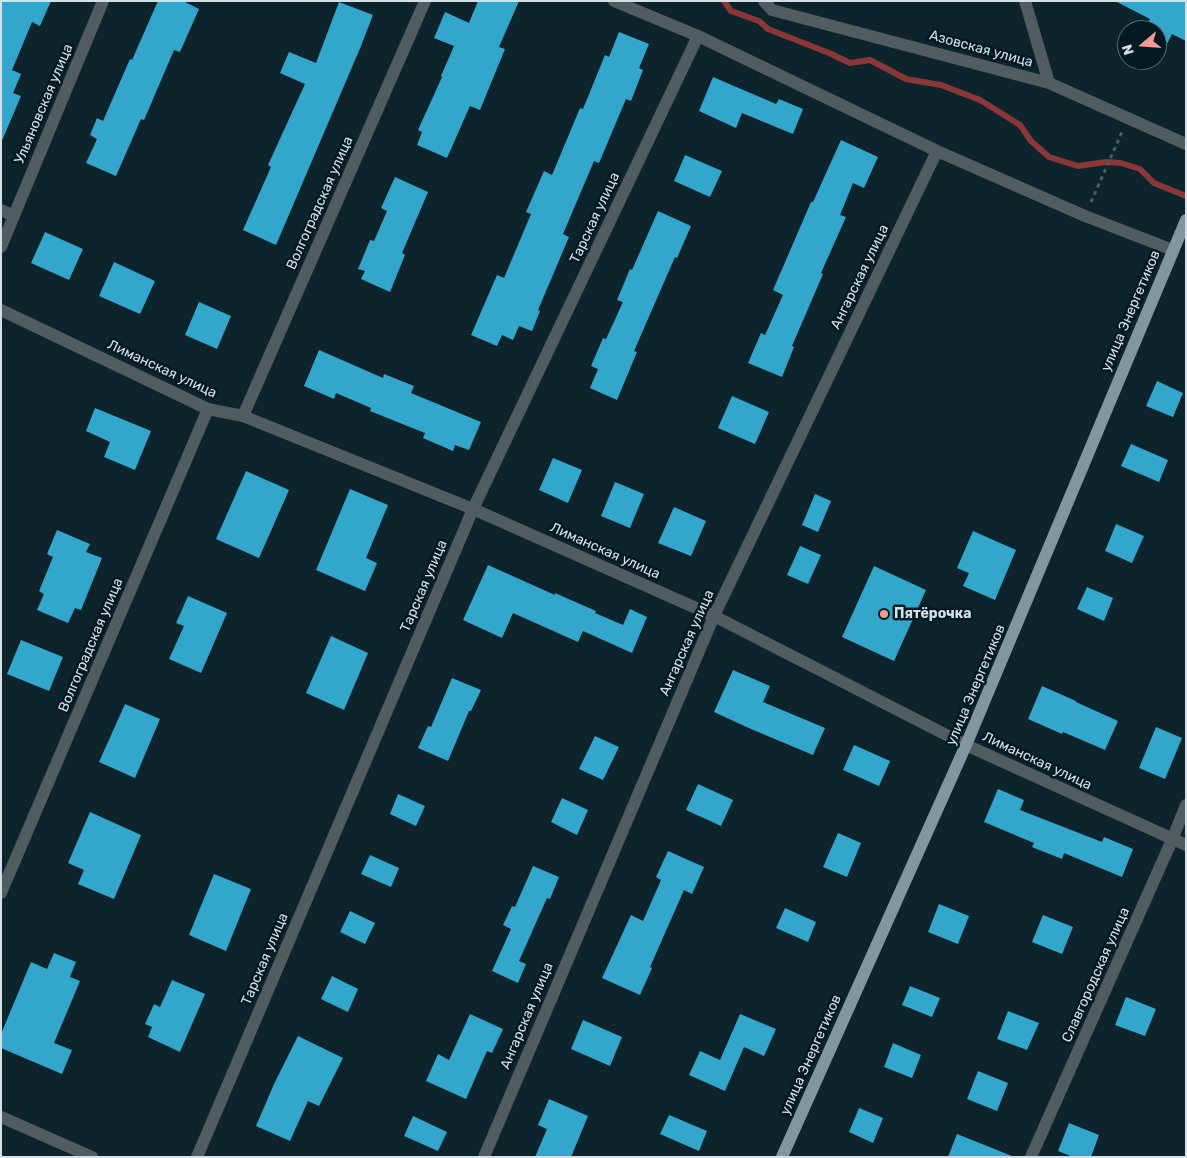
<!DOCTYPE html>
<html>
<head>
<meta charset="utf-8">
<style>
	body { margin:0 }
	#map { position:relative; width:1187px; height:1158px; overflow:hidden; background:#0d242c; font-family:Rubik,sans-serif }
	canvas { display:block }
	.frame { position:absolute; inset:0; border:2px solid #d3e0e6; pointer-events:none }
	.north { position:absolute; left:1117px; top:20px; width:50px; height:50px; box-sizing:border-box; background:#041a22; border:1px solid #576970; border-radius:50%; rotate:252deg; font-size:14px; font-weight:700; line-height:20px; text-align:center; color:#d3e0e6 }
	.north::after { content:''; display:block; margin:auto; width:18px; height:22px; background:#f59b97; clip-path:polygon(50% 0,100% 100%,50% 72%,0 100%) }
</style>
</head>
<body>
<div id="map">
<canvas width="1187" height="1158"></canvas>
<div class="frame"></div>
<div class="north">N</div>
</div>
<script>
const ctx = document.querySelector('canvas').getContext('2d');
ctx.lineJoin = 'round';
function toPath(rows) {
  const path = new Path2D();
  for (const r of rows) {
    path.moveTo(r[0], r[1]);
    for (let i = 2; i < r.length; i += 2) path.lineTo(r[i], r[i + 1]);
  }
  return path;
}
function trace(path, color, width, dash) {
  ctx.strokeStyle = color;
  ctx.lineWidth = width;
  ctx.lineCap = dash ? 'butt' : 'round';
  ctx.setLineDash(dash || []);
  ctx.stroke(path);
}
function paint(path, color) {
  ctx.fillStyle = color;
  ctx.fill(path, 'evenodd');
}
function label(font, color, halo, rows, align = 'center') {
  ctx.font = font + ' Rubik,sans-serif';
  ctx.lineWidth = 5;
  ctx.setLineDash([]);
  ctx.textBaseline = 'middle';
  ctx.strokeStyle = halo;
  ctx.fillStyle = color;
  for (const [text, x, y, turn = 0] of rows) {
    ctx.save();
    ctx.translate(x, y);
    ctx.rotate((+turn || 0) * Math.PI / 180);
    ctx.textAlign = isNaN(turn) ? turn : align;
    if (halo) ctx.strokeText(text, 0, 0);
    ctx.fillText(text, 0, 0);
    ctx.restore();
  }
}
const stream = toPath([
	[724,1,731,11,759,21,768,29,829,53,850,63,870,60,906,79,941,85,980,100,1020,125,1031,141,1049,157,1078,166,1106,162,1121,163,1140,169,1154,183,1186,196]
]);
const building = toPath([
	[1,1,51,1,40,26,32,22,12,70,21,74,13,93,21,96,1,143],
	[158,1,183,1,199,9,180,52,174,50,144,120,141,119,116,176,86,163,97,139,90,135,97,118,103,121,130,59,132,60],
	[478,1,519,1,499,47,505,49,480,110,470,106,447,158,417,145,422,132,418,130,442,77,441,76,454,46,434,38,445,12,469,23],
	[1115,1,1186,1,1186,41,1172,34,1157,64,1157,30,1144,30,1150,19],
	[339,2,373,15,361,46,276,245,243,230,271,167,268,165,305,84,280,73,289,52,316,63],
	[619,32,649,44,639,68,643,70,631,101,626,99,599,163,594,161,563,234,569,237,538,310,540,311,532,331,519,326,513,340,502,335,497,346,471,335,497,275,504,278,531,214,526,212,544,171,552,175,580,108,583,109,605,55,609,57],
	[713,77,776,104,779,99,803,109,793,134,742,113,736,128,699,111],
	[841,140,878,157,864,188,853,183,840,215,846,217,821,273,823,274,792,346,794,347,782,377,748,363,761,333,765,335,783,295,773,290,811,202,813,202],
	[685,155,722,171,710,197,674,181],
	[395,177,428,192,402,253,405,255,390,292,361,279,365,271,358,269,370,240,374,241,387,211,381,208],
	[658,211,691,226,677,258,675,257,634,351,637,352,617,400,590,388,598,369,591,366,603,338,606,339,623,302,617,300,630,269,632,270],
	[45,232,83,249,69,280,31,263],
	[114,262,155,281,140,314,99,296],
	[199,302,231,316,217,349,185,335],
	[319,350,383,378,384,374,414,386,411,393,481,422,469,450,455,445,453,451,423,438,425,433,370,411,371,408,336,393,334,399,304,386],
	[1157,381,1183,393,1173,417,1146,406],
	[732,396,769,412,755,444,718,428],
	[95,408,151,431,135,470,104,457,110,442,86,431],
	[1131,444,1168,460,1159,482,1121,466],
	[553,458,582,470,568,503,539,490],
	[246,471,289,490,259,558,216,539],
	[615,482,644,494,630,528,601,516],
	[350,489,388,505,366,558,377,563,365,591,316,570],
	[815,494,831,501,818,532,802,525],
	[674,507,706,521,691,556,658,543],
	[1116,524,1144,536,1132,563,1105,551],
	[57,530,90,544,86,552,102,558,81,610,75,608,68,623,37,610,44,594,39,591,53,557,47,554],
	[973,531,1016,550,995,600,963,586,969,573,957,568],
	[800,546,821,555,808,584,787,575],
	[488,565,555,595,555,593,596,611,595,613,623,625,630,609,647,617,632,653,583,631,578,642,513,613,502,638,463,620],
	[874,566,926,590,894,661,842,637],
	[1087,587,1113,598,1104,621,1077,609],
	[188,596,227,613,201,673,169,659,184,626,176,623],
	[331,636,368,653,344,710,306,693],
	[21,640,63,657,49,691,7,674],
	[733,670,770,686,763,702,825,728,813,755,751,729,714,712],
	[452,678,481,690,471,711,469,711,448,761,418,748,428,726,431,727],
	[1042,686,1076,701,1076,702,1118,721,1105,750,1063,732,1062,734,1028,719],
	[125,704,160,719,135,778,99,762],
	[1156,727,1182,738,1165,779,1139,768],
	[595,736,619,747,603,780,579,769],
	[854,745,890,761,879,786,843,770],
	[698,784,733,800,721,826,686,810],
	[998,789,1024,800,1020,810,1102,842,1104,837,1133,849,1122,877,1064,853,1062,859,1032,847,1034,843,984,822],
	[398,794,425,806,416,826,390,814],
	[562,798,588,810,577,835,551,822],
	[90,812,141,835,114,899,78,884,84,870,68,863],
	[838,833,861,843,847,877,823,867],
	[668,851,704,867,692,894,684,890,650,967,652,968,640,995,602,978,631,915,643,921,661,880,656,877],
	[370,855,399,868,391,887,361,874],
	[533,866,559,877,550,899,547,898,519,961,526,964,518,983,492,971,511,929,503,925,512,906,515,907],
	[214,874,251,889,226,951,189,935],
	[939,904,969,916,958,944,928,932],
	[785,908,816,922,808,942,776,928],
	[350,911,375,923,365,944,340,932],
	[1043,915,1073,927,1062,954,1032,942],
	[54,953,76,962,70,977,80,981,54,1043,72,1050,62,1074,1,1048,1,1034,31,962,47,969],
	[332,976,358,989,348,1012,321,999],
	[172,980,205,994,180,1052,148,1037,152,1027,145,1024,154,1004,160,1007],
	[910,986,940,998,932,1017,902,1005],
	[1126,997,1156,1009,1145,1036,1115,1025],
	[1008,1011,1039,1023,1027,1050,997,1039],
	[470,1014,503,1029,492,1053,487,1051,466,1099,426,1081,438,1054,449,1060],
	[740,1014,776,1029,764,1056,744,1047,725,1091,689,1075,700,1051,720,1060],
	[583,1020,622,1037,610,1066,571,1049],
	[298,1036,343,1058,319,1106,308,1101,290,1141,256,1126,274,1084],
	[893,1043,921,1055,912,1078,884,1067],
	[978,1071,1008,1083,997,1111,967,1099],
	[549,1099,588,1116,571,1157,535,1157,547,1129,538,1125],
	[859,1108,883,1118,873,1143,849,1132],
	[669,1115,707,1131,699,1151,660,1134],
	[413,1116,447,1132,438,1151,404,1136],
	[1069,1123,1099,1135,1091,1157,1073,1157,1058,1151],
	[957,1134,1012,1156,1012,1157,948,1157]
]);
const path = toPath([
	[1091,202,1122,132]
]);
const minor = toPath([
	[614,1,698,36,937,151,1085,216,1173,250],
	[764,1,772,10,1049,83,1186,144],
	[1025,1,1049,83],
	[1,210,14,216],
	[1,247,103,1],
	[1,310,208,409,243,416,473,509,714,616,966,745,1186,845],
	[243,416,425,1],
	[1,893,208,409],
	[1,1117,92,1157],
	[197,1157,473,509,698,36],
	[484,1157,714,616,937,151],
	[1031,1157,1172,840,1186,805]
]);
const primary = toPath([
	[782,1157,966,745,1186,220]
]);
const markers = [
	[884,614,5,"#f59b97"]
];
const streetNames = [
	["Азовская улица",981,49,15],
	["Ульяновская улица",44,104,-67],
	["Волгоградская улица",320,203,-66],
	["Тарская улица",595,218,-65],
	["Ангарская улица",860,277,-64],
	["улица Энергетиков",1131,311,-67],
	["Лиманская улица",162,369,25],
	["Лиманская улица",605,551,24],
	["Тарская улица",424,586,-67],
	["Ангарская улица",687,643,-66],
	["Волгоградская улица",91,645,-67],
	["улица Энергетиков",976,685,-67],
	["Лиманская улица",1037,761,25],
	["Тарская улица",265,959,-67],
	["Славгородская улица",1096,975,-66],
	["Ангарская улица",527,1016,-67],
	["улица Энергетиков",811,1055,-66]
];
const poiNames = [
	["Пятёрочка",894,614]
];
trace(stream, '#893737', 6);
paint(building, '#32a6cb');
trace(path, '#495d64', 3, [4, 4]);
trace(minor, '#515c60', 12);
trace(primary, '#8197a0', 12);
for (const [x, y, r, color] of markers) {
  const dot = new Path2D();
  dot.arc(x, y, r, 0, 2 * Math.PI);
  ctx.fillStyle = color;
  ctx.fill(dot);
  trace(dot, '#041a22', 2);
}
label('14px', '#d3e0e6', '#041a22', streetNames);
label('bold 14px', '#d3e0e6', '#041a22', poiNames, 'left');
</script>
</body>
</html>
